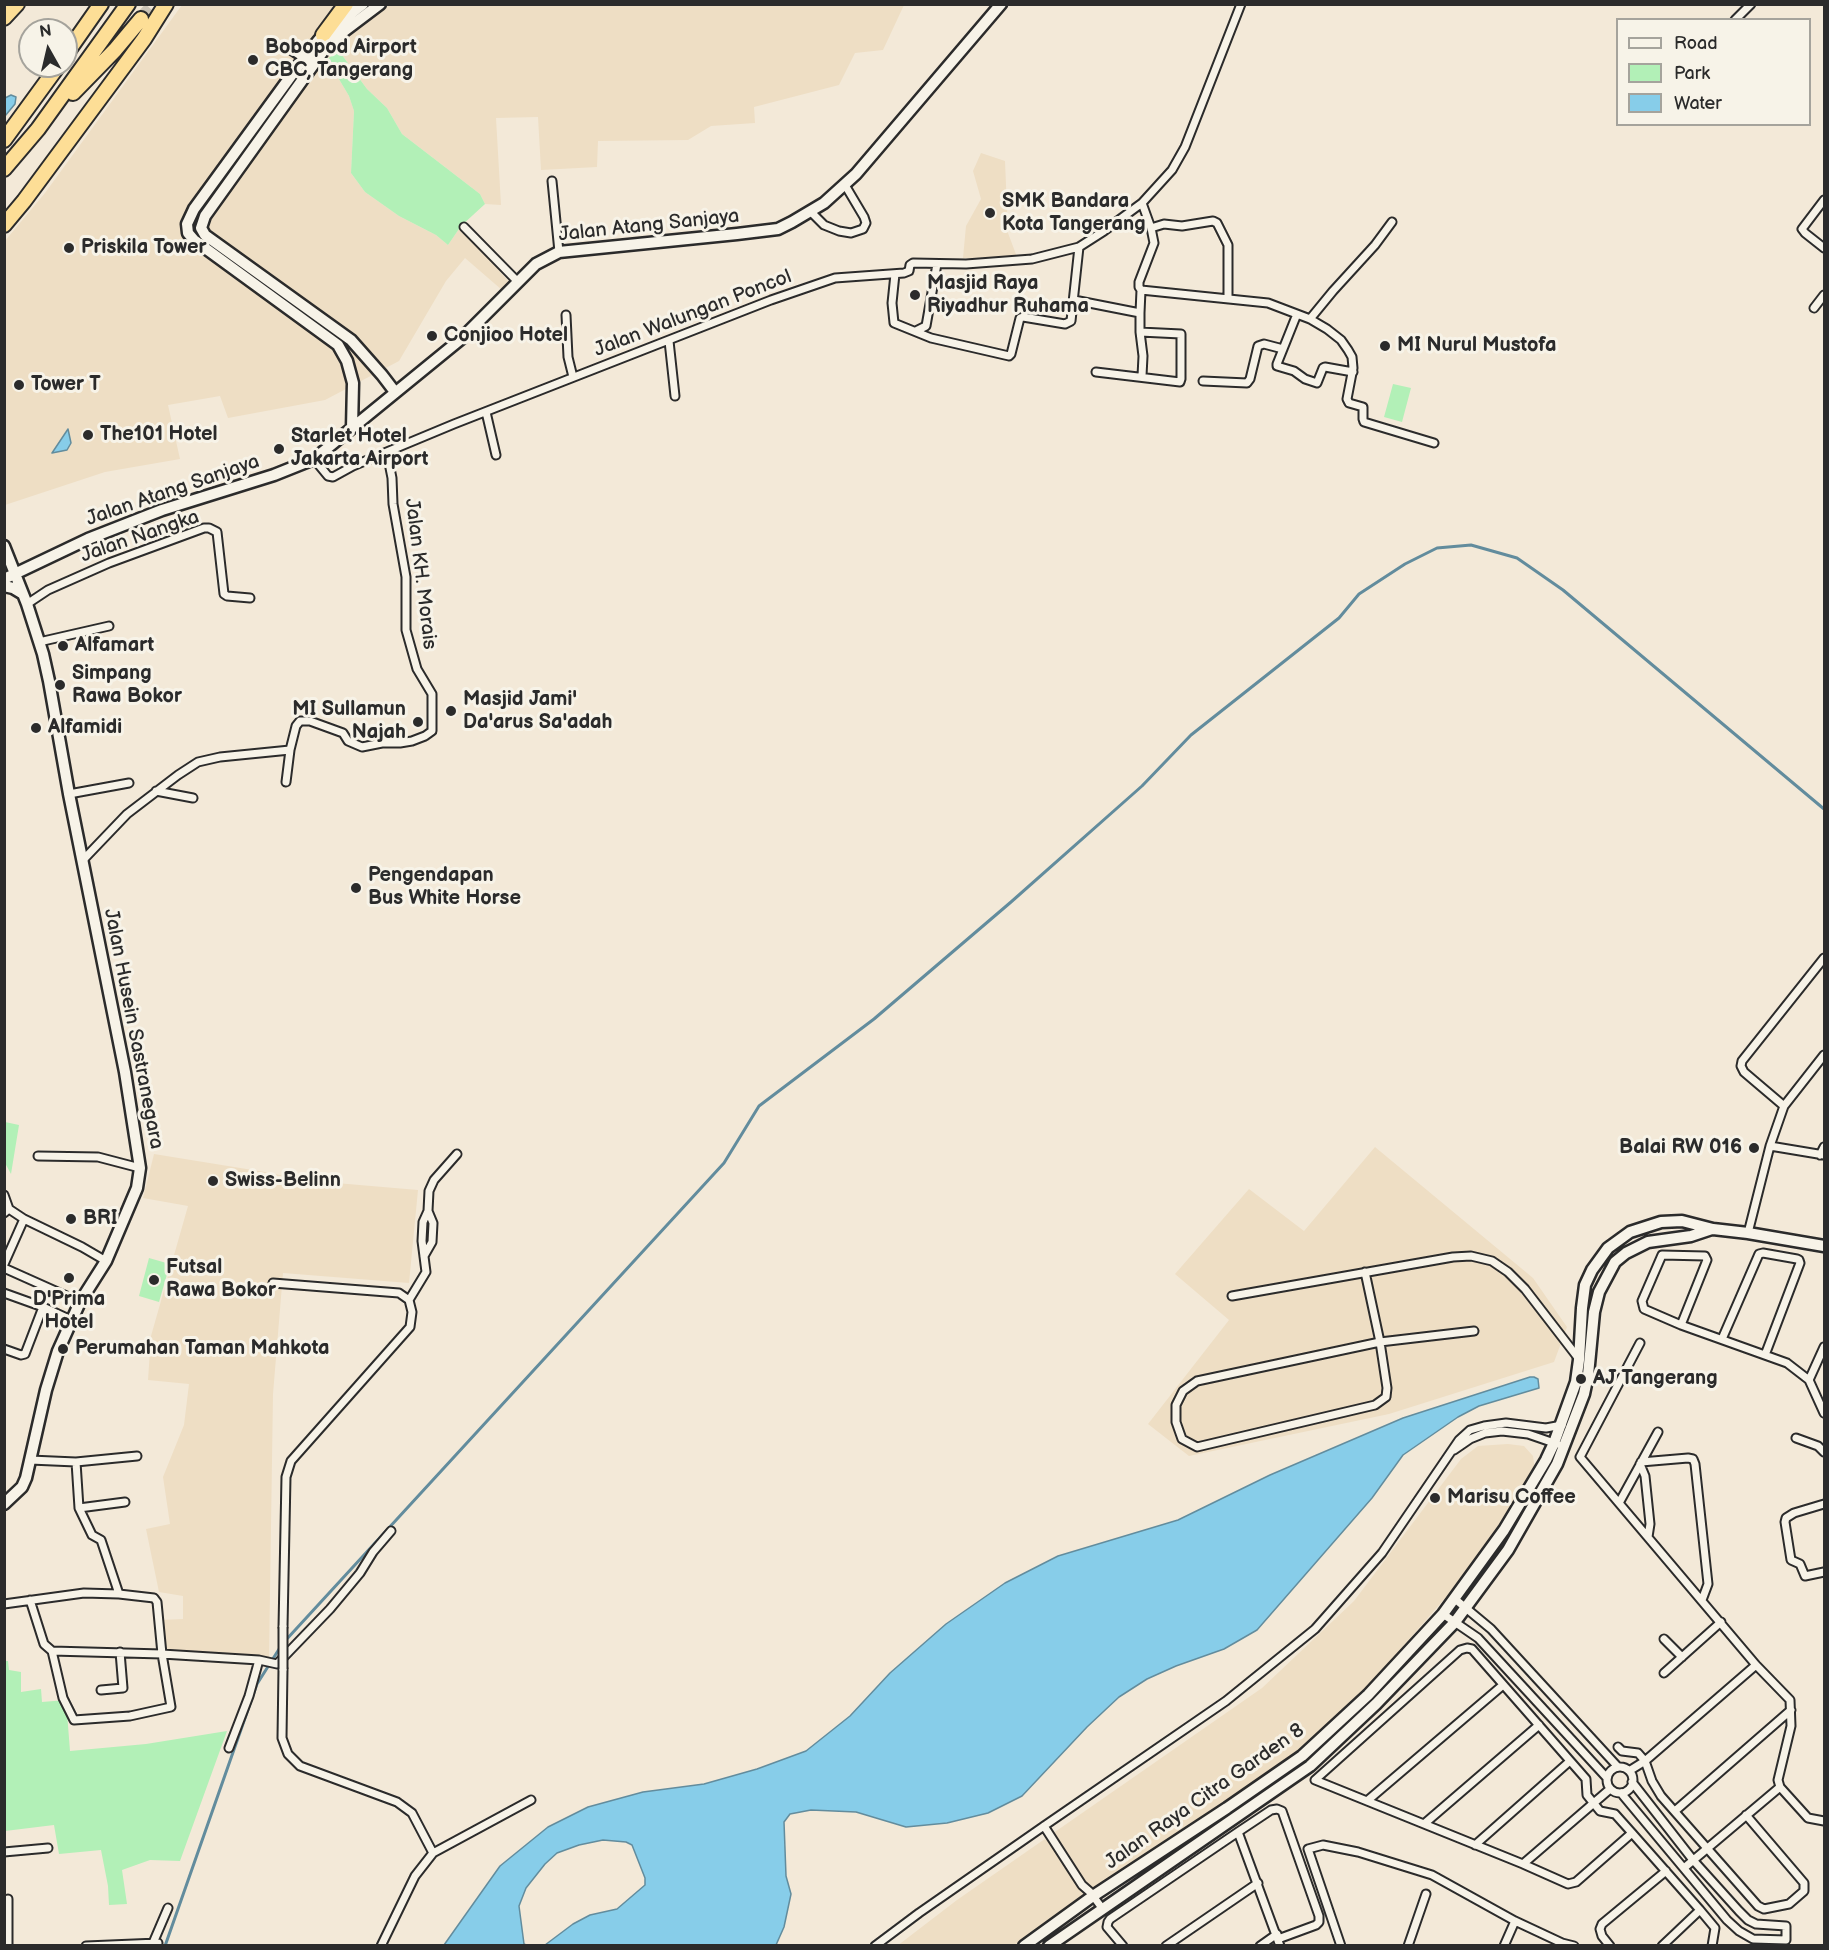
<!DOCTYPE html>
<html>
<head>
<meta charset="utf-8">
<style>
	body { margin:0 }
	#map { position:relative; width:1829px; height:1950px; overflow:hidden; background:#f3e9d8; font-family:"Balsamiq Sans",sans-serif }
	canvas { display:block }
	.frame { position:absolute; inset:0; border:6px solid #2b2b2b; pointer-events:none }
	.legend { position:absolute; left:1616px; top:18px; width:195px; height:108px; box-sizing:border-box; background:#f7f3e8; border:2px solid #a5a39c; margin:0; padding:8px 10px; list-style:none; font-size:18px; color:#2b2b2b }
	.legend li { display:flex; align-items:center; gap:12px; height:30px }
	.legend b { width:30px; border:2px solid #a5a39c }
	.north { position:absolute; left:18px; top:18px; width:60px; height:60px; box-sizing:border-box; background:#f7f3e8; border:2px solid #a5a39c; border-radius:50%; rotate:352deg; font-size:16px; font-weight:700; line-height:24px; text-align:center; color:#2b2b2b }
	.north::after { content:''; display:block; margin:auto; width:21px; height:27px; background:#2b2b2b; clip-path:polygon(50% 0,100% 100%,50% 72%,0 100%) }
</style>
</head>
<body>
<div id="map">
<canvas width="1829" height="1950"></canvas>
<div class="frame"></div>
<ul class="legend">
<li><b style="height:8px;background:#f7f3e8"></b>Road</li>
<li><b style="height:16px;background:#b2f0b7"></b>Park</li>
<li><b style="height:16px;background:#87cde9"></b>Water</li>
</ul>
<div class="north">N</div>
</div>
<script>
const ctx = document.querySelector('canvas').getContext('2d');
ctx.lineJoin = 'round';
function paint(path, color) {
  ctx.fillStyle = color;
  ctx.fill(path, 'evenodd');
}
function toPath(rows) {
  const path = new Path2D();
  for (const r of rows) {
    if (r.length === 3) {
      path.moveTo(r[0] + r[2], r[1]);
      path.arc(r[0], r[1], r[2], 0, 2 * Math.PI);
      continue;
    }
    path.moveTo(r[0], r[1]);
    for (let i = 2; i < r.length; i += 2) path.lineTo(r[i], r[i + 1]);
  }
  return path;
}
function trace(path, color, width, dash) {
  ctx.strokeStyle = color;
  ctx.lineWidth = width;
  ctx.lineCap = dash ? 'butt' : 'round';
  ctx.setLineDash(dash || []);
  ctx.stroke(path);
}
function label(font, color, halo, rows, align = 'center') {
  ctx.font = font + ' "Balsamiq Sans",sans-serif';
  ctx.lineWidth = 6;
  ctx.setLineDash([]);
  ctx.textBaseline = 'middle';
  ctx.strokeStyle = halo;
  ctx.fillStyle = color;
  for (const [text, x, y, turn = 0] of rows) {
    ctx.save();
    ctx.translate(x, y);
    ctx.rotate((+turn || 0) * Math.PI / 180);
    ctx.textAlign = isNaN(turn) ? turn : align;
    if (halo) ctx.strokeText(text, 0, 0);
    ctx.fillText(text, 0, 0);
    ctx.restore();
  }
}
const built = toPath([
	[182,5,904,5,883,50,855,53,839,85,754,107,755,123,711,126,688,140,598,141,597,167,541,170,538,117,496,118,501,205,485,204,480,194,402,134,387,108,367,89,339,51,327,59,349,96,354,111,351,173,365,192,399,216,436,235,448,245,461,226,509,282,502,290,465,258,446,281,399,361,325,400,228,418,220,396,168,405,180,459,105,472,5,505,4,242,45,193],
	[981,153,1005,161,1008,233,1017,257,963,258,966,226,981,199,973,171],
	[1375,1147,1533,1278,1567,1327,1554,1362,1389,1414,1189,1456,1148,1424,1229,1320,1175,1274,1249,1189,1304,1231],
	[154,1154,271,1173,301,1180,418,1190,409,1283,283,1273,273,1394,269,1659,161,1656,161,1620,183,1619,183,1596,159,1592,146,1529,170,1524,163,1477,184,1425,189,1384,148,1380,151,1336,188,1206,143,1198],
	[1508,1444,1524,1446,1533,1456,1535,1471,1465,1575,1375,1679,1299,1751,1015,1945,897,1946,957,1900,1262,1688,1354,1601,1461,1459,1478,1446]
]);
const green = toPath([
	[339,51,367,89,387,108,402,134,480,194,485,204,461,226,448,245,436,235,399,216,365,192,351,173,354,111,349,96,327,59],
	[1393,384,1411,388,1402,422,1384,417],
	[5,1122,19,1125,11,1174,5,1163],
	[149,1258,170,1264,159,1302,139,1296],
	[4,1661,8,1661,9,1670,21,1672,21,1692,41,1689,42,1702,66,1700,70,1751,146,1744,227,1731,180,1861,150,1860,122,1870,127,1904,109,1905,108,1886,101,1850,59,1854,54,1825,5,1831]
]);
const water = toPath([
	[11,95,16,97,15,104,5,116,5,98,11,95],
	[68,429,71,443,67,450,52,453,68,429],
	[1530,1377,1534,1377,1538,1379,1539,1388,1479,1406,1458,1417,1403,1455,1372,1498,1257,1630,1224,1649,1176,1666,1147,1679,1119,1697,1087,1727,1022,1796,988,1813,947,1823,906,1827,856,1812,811,1810,790,1814,784,1822,786,1876,791,1894,784,1927,776,1945,545,1945,573,1924,590,1915,617,1909,645,1885,645,1878,632,1845,626,1842,603,1840,579,1845,557,1853,545,1864,526,1888,519,1906,524,1944,526,1945,444,1945,500,1866,548,1827,588,1807,643,1792,704,1784,757,1769,806,1751,850,1716,890,1673,946,1624,1005,1583,1058,1556,1178,1520,1270,1475,1403,1418,1530,1377]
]);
const stream = toPath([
	[285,1641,724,1163,759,1106,874,1019,1011,902,1142,786,1191,735,1339,618,1359,594,1405,564,1437,548,1471,545,1517,558,1563,590,1824,809],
	[165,1946,257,1684,281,1646]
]);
const highwayTunnel = toPath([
	[141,19,155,4]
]);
const street = toPath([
	[1735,20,1751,4],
	[552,181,559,252],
	[1824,200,1802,229,1805,233,1824,248],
	[811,212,824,225,839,231,851,233,863,229,866,223,864,217,845,185],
	[464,227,518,282],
	[1151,228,1164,224,1182,226,1213,221,1217,223,1228,245,1228,299],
	[895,274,892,303,894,323,931,338,1009,356,1011,354,1020,318,1023,317,1065,324,1071,321,1079,247],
	[1141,290,1268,303,1310,319,1327,329,1341,340,1348,350,1352,357,1353,368,1347,399,1349,403,1363,407,1363,419,1364,422,1434,443],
	[1074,300,1140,313,1140,332,1143,356,1142,376],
	[1814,308,1824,295],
	[1140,313,1141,290,1139,287,1139,282,1154,243,1151,228,1142,203],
	[1297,314,1277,364,1277,366,1294,371,1305,379,1317,383,1323,368,1325,367,1353,372],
	[566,315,568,357,573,377],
	[1310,319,1333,291,1375,245,1392,222],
	[916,331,926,326,937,264],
	[669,341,675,396],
	[1096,372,1180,382,1181,379,1181,334,1140,332],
	[1203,381,1247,383,1250,379,1258,346,1264,344,1283,349],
	[486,412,496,455],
	[314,459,328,476,333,477,353,466,454,424,771,300,835,278,904,273,909,271,910,265,913,263,966,264,1032,259,1079,247,1104,231,1142,203,1172,170,1185,147,1241,4],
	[27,604,48,590,109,563,204,528,209,528,217,532,224,594,227,596,250,598],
	[39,642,109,626],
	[286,782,290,750],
	[156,791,193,798],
	[69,794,129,783],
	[83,860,127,814,178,775,198,762,220,757,290,750,296,726,300,721,310,721,343,733,348,741,362,747,382,743,400,743,412,741,425,736,432,731,432,694,417,669,406,630,406,577,393,504,392,478,387,453],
	[1784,1106,1744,1072,1741,1066,1742,1061,1824,958],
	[1770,1146,1824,1155],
	[1820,1155,1824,1147],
	[38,1156,98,1157,140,1168],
	[4,1195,9,1209],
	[4,1213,9,1209,24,1219,82,1247,106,1261],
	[1748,1233,1770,1146,1784,1106,1824,1055],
	[424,1256,432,1242,433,1223,428,1211],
	[4,1264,24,1219],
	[4,1268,80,1302],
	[1365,1272,1380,1342,1387,1388,1386,1397,1375,1405,1197,1447,1182,1439,1176,1422,1176,1405,1183,1391,1197,1381,1380,1342,1474,1331],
	[273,1283,399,1293,409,1300,412,1312,410,1327,291,1461,286,1477,283,1627],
	[4,1293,43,1307,71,1320],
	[1232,1296,1453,1257,1471,1256,1492,1261,1508,1272,1525,1289,1579,1359],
	[409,1300,426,1272,422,1241,423,1222,428,1211,429,1191,434,1180,457,1154],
	[1681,1325,1707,1260,1705,1256,1662,1255,1642,1301,1644,1309,1681,1325,1787,1363,1809,1380,1824,1413],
	[1722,1339,1759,1254,1763,1253,1797,1259,1799,1260,1800,1263,1765,1355],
	[1640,1343,1580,1457,1756,1665,1790,1700,1791,1726,1778,1780,1780,1787,1808,1818,1824,1821],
	[4,1349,21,1355,25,1354,43,1307],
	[1809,1380,1824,1347],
	[1796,1438,1818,1446,1824,1452],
	[1454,1450,1470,1439,1485,1433,1502,1431,1528,1434,1557,1444],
	[30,1460,76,1462,137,1456],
	[76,1462,79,1508,92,1535,101,1540,119,1594],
	[1641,1462,1688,1458,1693,1459,1695,1464,1708,1584,1702,1600],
	[1640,1464,1645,1476,1650,1524,1648,1537],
	[1619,1503,1658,1432],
	[1824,1504,1794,1513,1786,1518,1785,1522,1791,1560,1800,1564,1805,1576,1824,1572],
	[79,1508,125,1502],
	[1455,1599,1491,1629,1618,1767],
	[30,1600,44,1644,52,1651,162,1654,171,1707,130,1716,74,1720,63,1698,52,1651],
	[4,1604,84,1593,119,1594,154,1598,157,1602,162,1654,259,1660,277,1664,330,1609,360,1573,373,1552,391,1531],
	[1443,1614,1478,1638,1607,1778],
	[1664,1639,1682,1657],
	[283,1669,282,1738,288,1754,300,1766,397,1802,412,1813,433,1853],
	[1664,1673,1721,1622],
	[101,1690,123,1688,120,1652],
	[1618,1747,1622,1751,1638,1753,1645,1761,1652,1781,1661,1796,1758,1906,1764,1909,1789,1904,1804,1891,1804,1883,1746,1815],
	[229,1748,249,1696,259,1660],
	[1620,1780,13],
	[1629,1771,1645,1761,1756,1665],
	[1621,1793,1727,1920,1739,1931,1753,1939,1786,1940,1786,1926,1756,1924,1748,1920,1739,1911,1693,1860,1632,1782],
	[1367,1801,1503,1685],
	[1675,1811,1791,1710],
	[1424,1824,1539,1725],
	[1044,1826,1082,1885,1090,1892,1102,1908],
	[1238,1832,1280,1946],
	[1632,1833,1576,1882,1568,1884,1523,1864,1315,1780,1460,1650,1467,1648,1472,1649,1586,1779,1587,1795,1600,1811,1615,1814,1632,1833,1700,1910,1715,1928,1712,1946],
	[1475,1845,1570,1761],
	[4,1852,48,1848],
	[1523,1864,1610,1789],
	[1684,1868,1780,1787],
	[8,1899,8,1946],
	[153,1943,168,1908],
	[86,1946,158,1943],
	[381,1946,415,1876,433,1853,531,1800],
	[875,1946,919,1913,1044,1826,1226,1701,1315,1629,1382,1553,1459,1440,1470,1430,1484,1426,1506,1423,1546,1428,1562,1425],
	[1123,1946,1107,1927,1108,1922,1110,1919,1238,1832,1271,1810,1277,1809,1282,1811,1319,1916,1319,1922,1316,1925,1278,1939],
	[1166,1946,1258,1883],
	[1260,1946,1277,1934],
	[1341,1946,1308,1849,1323,1845,1358,1852,1432,1875,1515,1921,1562,1943,1574,1946],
	[1408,1946,1426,1894],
	[1504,1946,1515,1921],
	[1610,1946,1602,1936,1600,1929,1602,1924,1666,1871],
	[1662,1946,1700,1910]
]);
const secondary = toPath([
	[380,4,335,38,326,47,205,216,201,228,205,235,351,340,382,375,395,392],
	[291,48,311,61],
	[352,428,353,383,347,361,338,345,194,240,188,233,187,224,194,209,304,58,323,35,363,4],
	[4,546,27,604,43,654,49,681,69,794,125,1072,140,1168,137,1188,106,1261,80,1302,58,1351,46,1390,26,1478,22,1487,4,1504],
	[4,579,88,539,162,510,274,475,314,459,461,339,536,264,559,252,737,234,778,229,792,222,824,203,856,174,1001,4],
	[4,586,13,588,23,594],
	[1024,1946,1093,1896,1227,1808,1302,1756,1368,1695,1443,1614,1504,1530,1546,1460,1554,1443,1576,1382,1579,1360,1582,1308,1585,1285,1592,1270,1608,1248,1630,1232,1661,1222,1682,1221,1713,1229,1748,1233,1824,1246],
	[1049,1946,1310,1766,1376,1704,1455,1622,1508,1550,1557,1464,1584,1394,1588,1375,1594,1312,1599,1292,1615,1262,1626,1253,1648,1242,1691,1236,1712,1229]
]);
const highway = toPath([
	[4,18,17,4],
	[323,35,346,4],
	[66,54,101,4],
	[73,93,115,50,141,19],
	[4,140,58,66],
	[4,169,38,129,128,4],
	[4,225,24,201,144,39,166,4]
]);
const streetBridge = toPath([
	[283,1669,283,1627]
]);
const markers = [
	[253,60,6,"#2b2b2b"],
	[990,213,6,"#2b2b2b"],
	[69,248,6,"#2b2b2b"],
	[915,295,6,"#2b2b2b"],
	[432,336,6,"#2b2b2b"],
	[1385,346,6,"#2b2b2b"],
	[19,385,6,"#2b2b2b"],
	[88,435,6,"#2b2b2b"],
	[279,449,6,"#2b2b2b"],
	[63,646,6,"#2b2b2b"],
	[60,685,6,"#2b2b2b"],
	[451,711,6,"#2b2b2b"],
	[418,722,6,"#2b2b2b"],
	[36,728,6,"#2b2b2b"],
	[356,888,6,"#2b2b2b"],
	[1754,1148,6,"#2b2b2b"],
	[213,1181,6,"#2b2b2b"],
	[71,1219,6,"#2b2b2b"],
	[69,1278,6,"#2b2b2b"],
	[154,1280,6,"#2b2b2b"],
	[63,1349,6,"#2b2b2b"],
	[1581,1379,6,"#2b2b2b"],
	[1435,1498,6,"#2b2b2b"]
];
const poiNames = [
	["Bobopod Airport",265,48],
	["CBC, Tangerang",265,71],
	["SMK Bandara",1002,202],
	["Kota Tangerang",1002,225],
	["Priskila Tower",81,248],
	["Masjid Raya",927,284],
	["Riyadhur Ruhama",927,307],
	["Conjioo Hotel",444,336],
	["MI Nurul Mustofa",1397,346],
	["Tower T",31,385],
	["The101 Hotel",100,435],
	["Starlet Hotel",291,437],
	["Jakarta Airport",291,460],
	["Alfamart",75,646],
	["Simpang",72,674],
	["Rawa Bokor",72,697],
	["Masjid Jami'",463,700],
	["Da'arus Sa'adah",463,723],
	["MI Sullamun",406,710,"right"],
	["Najah",406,733,"right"],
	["Alfamidi",48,728],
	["Pengendapan",368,876],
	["Bus White Horse",368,899],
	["Balai RW 016",1742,1148,"right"],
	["Swiss-Belinn",225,1181],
	["BRI",83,1219],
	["Futsal",166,1268],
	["Rawa Bokor",166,1291],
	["D'Prima",69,1300,"center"],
	["Hotel",69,1323,"center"],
	["Perumahan Taman Mahkota",75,1349],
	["AJ Tangerang",1593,1379],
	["Marisu Coffee",1447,1498]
];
const streetNames = [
	["Jalan Atang Sanjaya",649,226,-6],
	["Jalan Walungan Poncol",693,314,-21],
	["Jalan Atang Sanjaya",173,491,-19],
	["Jalan Nangka",140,537,-19],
	["Jalan KH. Morais",420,574,83],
	["Jalan Husein Sastranegara",133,1029,79],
	["Jalan Raya Citra Garden 8",1205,1797,-35]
];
paint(built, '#eedec4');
paint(green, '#b2f0b7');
paint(water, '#87cde9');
trace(water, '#628c9d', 1.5);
trace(stream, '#628c9d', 3);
trace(highwayTunnel, '#cbc3b5', 14, [14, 7]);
trace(street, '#2b2b2b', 11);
trace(secondary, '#2b2b2b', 15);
trace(highway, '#2b2b2b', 18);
trace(street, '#f7f3e8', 7);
trace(secondary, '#f7f3e8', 10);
trace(highway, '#fdde96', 14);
trace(streetBridge, '#2b2b2b', 11, []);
trace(streetBridge, '#f7f3e8', 7);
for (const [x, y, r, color] of markers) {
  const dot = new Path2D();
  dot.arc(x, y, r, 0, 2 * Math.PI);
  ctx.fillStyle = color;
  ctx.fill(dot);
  trace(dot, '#f7f3e8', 2);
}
label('bold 20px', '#2b2b2b', '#f7f3e8', poiNames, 'left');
label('20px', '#2b2b2b', '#f7f3e8', streetNames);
</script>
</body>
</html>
